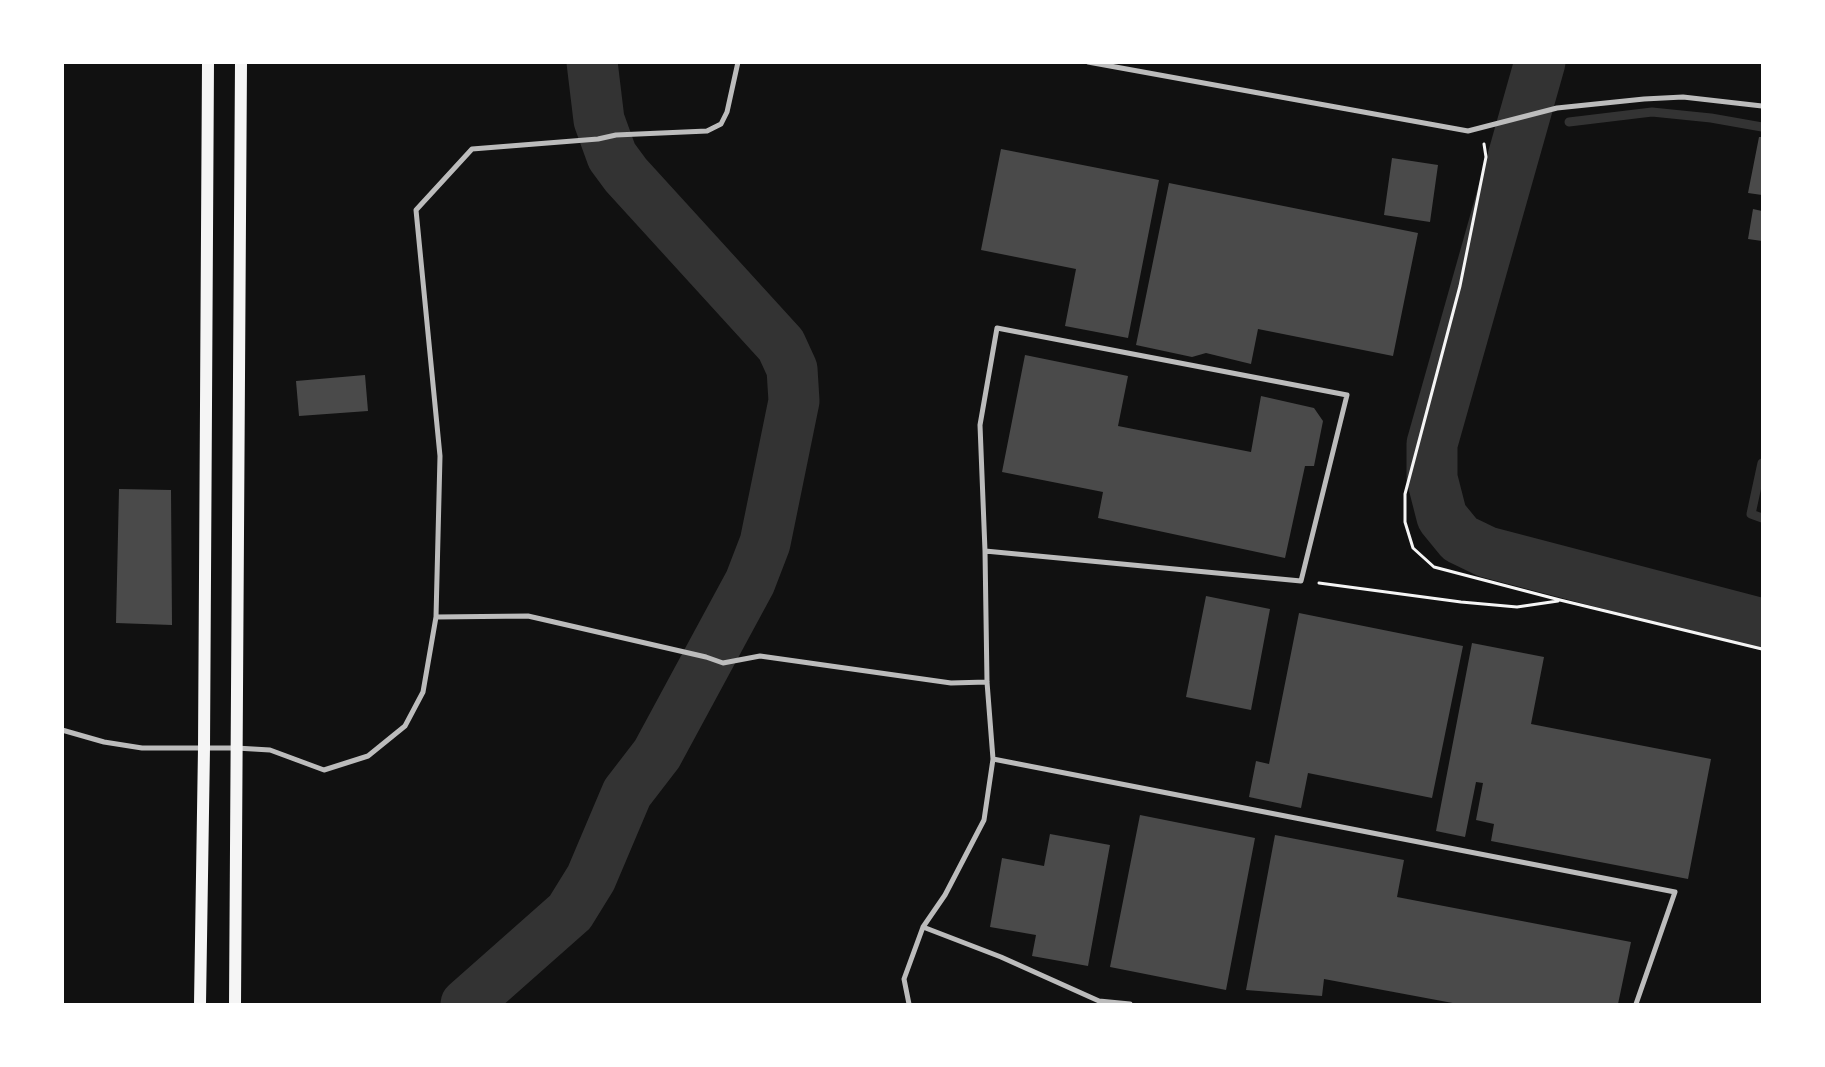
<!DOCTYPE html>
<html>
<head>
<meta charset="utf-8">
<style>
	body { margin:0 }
	#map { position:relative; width:1825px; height:1067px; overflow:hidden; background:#111; font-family:"Titillium Web",sans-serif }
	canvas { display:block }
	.frame { position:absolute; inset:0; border:64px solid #fff; pointer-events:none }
</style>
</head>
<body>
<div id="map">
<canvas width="1825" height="1067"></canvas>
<div class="frame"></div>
</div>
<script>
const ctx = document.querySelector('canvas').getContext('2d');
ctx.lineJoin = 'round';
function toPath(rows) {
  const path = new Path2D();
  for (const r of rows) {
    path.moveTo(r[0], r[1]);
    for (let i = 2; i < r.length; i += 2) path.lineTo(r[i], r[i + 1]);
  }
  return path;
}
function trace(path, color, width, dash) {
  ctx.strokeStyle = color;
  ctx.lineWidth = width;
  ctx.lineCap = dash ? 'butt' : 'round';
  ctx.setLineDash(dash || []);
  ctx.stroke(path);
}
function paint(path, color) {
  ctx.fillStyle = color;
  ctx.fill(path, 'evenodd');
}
const stream = toPath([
	[1569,122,1652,112,1711,118,1762,127],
	[1762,463,1751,514,1762,518]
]);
const river = toPath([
	[1540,62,1432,444,1432,478,1442,517,1460,539,1487,552,1762,624],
	[466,1004,570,912,591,878,627,793,657,754,750,582,765,543,794,401,792,369,781,345,626,175,612,156,599,120,592,62]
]);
const building = toPath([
	[1759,137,1762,137,1762,195,1748,193],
	[1001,149,1159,180,1128,338,1065,326,1076,269,981,250],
	[1392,158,1438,165,1430,222,1384,215],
	[1169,183,1418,233,1393,356,1258,329,1251,364,1206,353,1192,357,1136,345],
	[1753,209,1762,211,1762,241,1748,239],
	[1025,355,1128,376,1118,426,1251,452,1261,396,1314,408,1323,421,1314,466,1305,466,1285,558,1098,518,1103,492,1002,472],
	[365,375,368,411,299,416,296,381],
	[119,489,171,490,172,625,116,623],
	[1206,596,1270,609,1251,710,1186,697],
	[1299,613,1463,646,1432,798,1308,773,1301,808,1249,797,1256,761,1269,764],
	[1472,643,1544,657,1531,724,1711,759,1688,879,1491,841,1494,824,1476,820,1483,783,1476,782,1465,837,1436,831],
	[1140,815,1255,838,1226,990,1110,967],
	[1050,834,1110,845,1088,966,1032,956,1036,935,990,927,1002,858,1044,866],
	[1275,835,1404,860,1397,897,1631,942,1618,1004,1458,1004,1324,979,1322,996,1246,990]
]);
const path = toPath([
	[1484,144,1486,157,1460,286,1405,494,1405,522,1413,548,1434,567,1560,600,1762,649],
	[1319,583,1461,602,1517,607,1558,601]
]);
const minor = toPath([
	[1088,62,1468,131,1557,108,1644,99,1683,97,1762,106],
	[436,617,528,616,706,657,723,663,760,656,951,683,987,682],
	[62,730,104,742,142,748,236,748,270,750,324,770,368,756,405,726,423,692,436,617,440,456,416,210,472,149,598,139,616,135,707,131,721,124,727,112,738,62],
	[993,759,1675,892,1636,1004],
	[923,927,1001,957,1099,1001,1130,1004],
	[909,1004,904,979,923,927,945,895,984,820,993,759,987,682,985,551,980,425,997,328,1347,395,1301,581,985,551]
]);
const primary = toPath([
	[200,1004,204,748,208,62],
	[235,1004,241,62]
]);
trace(stream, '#333', 9);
trace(river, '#333', 51);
paint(building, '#4a4a4a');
trace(path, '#f5f5f5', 3);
trace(minor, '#bcbcbc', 5);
trace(primary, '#f5f5f5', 12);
</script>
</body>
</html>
